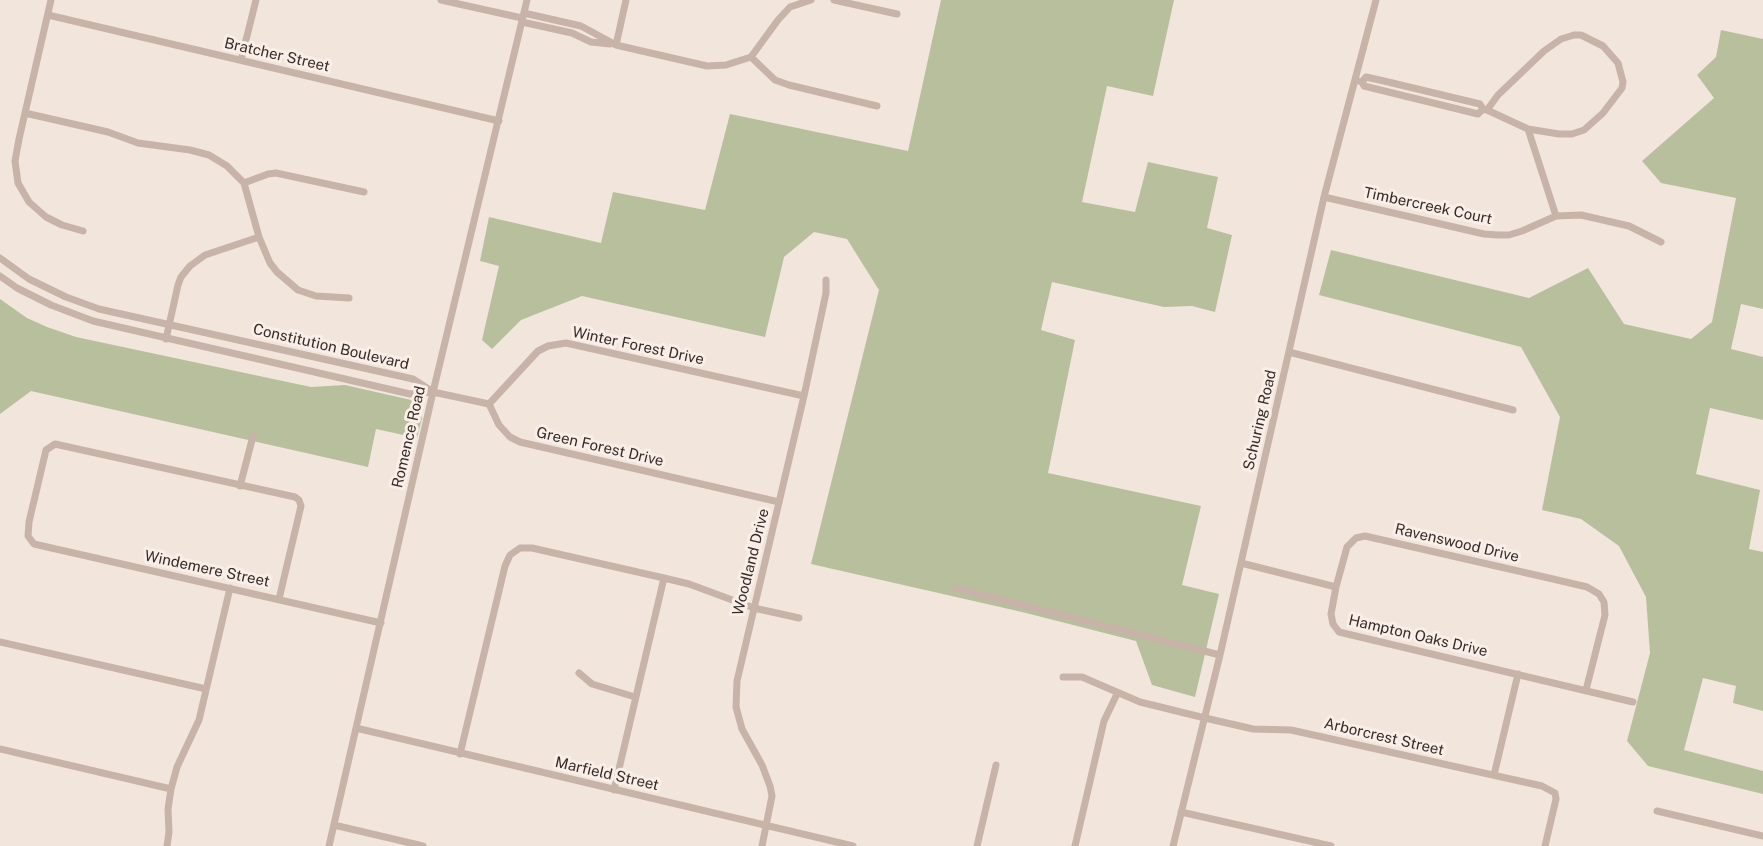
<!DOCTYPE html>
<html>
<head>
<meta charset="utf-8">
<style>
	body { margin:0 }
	canvas { display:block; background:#f1e5dc }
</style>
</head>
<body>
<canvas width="1763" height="846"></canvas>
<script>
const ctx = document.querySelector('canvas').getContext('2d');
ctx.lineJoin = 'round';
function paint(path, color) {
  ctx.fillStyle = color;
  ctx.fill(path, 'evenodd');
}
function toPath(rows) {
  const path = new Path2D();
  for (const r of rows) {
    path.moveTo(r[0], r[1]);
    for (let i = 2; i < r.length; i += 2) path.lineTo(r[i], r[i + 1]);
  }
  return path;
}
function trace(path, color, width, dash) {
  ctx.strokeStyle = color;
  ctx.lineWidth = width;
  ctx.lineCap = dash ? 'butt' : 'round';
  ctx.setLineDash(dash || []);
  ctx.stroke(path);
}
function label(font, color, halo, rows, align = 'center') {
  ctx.font = font + ' "Public Sans",sans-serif';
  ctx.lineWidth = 6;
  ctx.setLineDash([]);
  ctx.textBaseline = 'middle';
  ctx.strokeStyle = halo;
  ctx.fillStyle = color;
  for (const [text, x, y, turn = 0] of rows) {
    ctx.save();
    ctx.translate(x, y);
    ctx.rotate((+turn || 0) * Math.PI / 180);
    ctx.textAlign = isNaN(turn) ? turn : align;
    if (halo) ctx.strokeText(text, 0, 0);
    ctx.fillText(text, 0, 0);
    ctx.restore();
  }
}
const green = toPath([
	[941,0,1174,0,1153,96,1107,86,1082,202,1135,212,1148,162,1218,177,1207,228,1232,235,1215,312,1192,306,1164,307,1052,282,1041,330,1075,340,1048,473,1201,506,1182,585,1219,594,1195,697,1152,685,1136,641,1022,612,811,564,879,290,847,239,814,232,784,257,765,337,582,296,521,320,492,349,482,340,499,266,480,261,489,217,601,243,613,192,705,210,730,114,908,151],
	[1721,30,1763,39,1763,309,1741,304,1731,349,1763,357,1763,420,1710,408,1696,474,1760,490,1749,549,1763,552,1763,711,1733,703,1736,686,1703,678,1684,750,1763,771,1763,794,1648,766,1627,741,1650,653,1646,597,1619,546,1581,519,1542,510,1560,417,1521,347,1319,295,1331,250,1529,298,1588,268,1624,324,1691,339,1712,322,1736,198,1661,183,1642,161,1714,98,1697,75,1716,57],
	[0,299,27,318,47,327,76,337,311,387,345,385,411,400,422,418,417,438,376,429,368,467,31,391,0,414]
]);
const minor = toPath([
	[51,0,19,139,15,161,18,183,29,202,46,217,62,225,83,231],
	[441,0,522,18],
	[834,0,897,14],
	[524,13,581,26,616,45,707,66,726,65,751,57,778,20,790,7,811,0],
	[48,15,499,121],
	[522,22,572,33,591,42,610,44],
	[1574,35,1581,35,1603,46,1618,63,1623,82,1622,88,1603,113,1584,130,1572,134,1559,134,1528,129,1487,110,1498,95,1544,51,1561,39,1574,35],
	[616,45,626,0],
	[751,57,775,80,789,85,877,106],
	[241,60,256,0],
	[1355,80,1362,82,1364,86,1478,114,1483,109],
	[1362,82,1366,77,1384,81,1480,104,1483,109,1486,110],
	[25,113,108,132,138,143,190,150,209,155,227,166,244,183,259,237,270,263,277,272,298,290,316,296,349,298],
	[1528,129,1556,216],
	[244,183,268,174,276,173,364,192],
	[1324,197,1484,234,1498,235,1509,235,1522,231,1556,216,1581,215,1629,226,1661,242],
	[0,258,29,279,66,297,99,309,413,379,433,392],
	[0,276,17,288,51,305,93,321,410,394,433,392,489,404,499,425,510,437,520,442,779,502],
	[166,339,178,285,181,277,190,266,205,255,259,237],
	[1289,352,1513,410],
	[489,404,538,351,548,346,566,343,804,396],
	[240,486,253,436],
	[1241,563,1336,587],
	[955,588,1220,655],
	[279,599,301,506,299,500,295,497,55,444,46,450,29,522,28,536,34,544,381,623],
	[0,642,206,689],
	[579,673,592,684,635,697],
	[1063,677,1082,677,1140,702,1205,718,1253,729,1291,730,1542,786,1555,793,1556,799,1545,846],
	[1586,690,1605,615,1604,602,1599,594,1587,587,1553,579,1365,536,1356,538,1347,547,1336,587,1331,614,1333,624,1339,632,1633,702],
	[356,728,853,846],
	[0,749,171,789],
	[460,754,505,566,510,555,520,548,532,548,664,578,689,584,754,608,799,618],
	[1494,775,1518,674],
	[614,790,664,578],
	[1657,811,1763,836],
	[1181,812,1331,846],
	[334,825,423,846],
	[167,846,169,832,168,809,171,789,177,767,199,720,230,588],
	[329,846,433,392,527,0],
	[762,846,772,796,770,786,762,765,742,729,736,707,737,681,804,396,826,293,826,280],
	[977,846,996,765],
	[1075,846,1104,721,1117,694],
	[1173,846,1220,655,1324,197,1376,0]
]);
const streetNames = [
	["Bratcher Street",277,55,13],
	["Timbercreek Court",1428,206,12],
	["Winter Forest Drive",638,346,12],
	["Constitution Boulevard",331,347,13],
	["Schuring Road",1260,420,-77],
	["Romence Road",409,437,-77],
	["Green Forest Drive",600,447,13],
	["Ravenswood Drive",1457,543,13],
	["Woodland Drive",751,562,-76],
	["Windemere Street",207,569,12],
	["Hampton Oaks Drive",1418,636,13],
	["Arborcrest Street",1384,737,13],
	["Marfield Street",607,774,13]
];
paint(green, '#b8bf9d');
trace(minor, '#c8b3a9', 7);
label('15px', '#362b28', '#f9efe8', streetNames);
</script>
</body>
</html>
